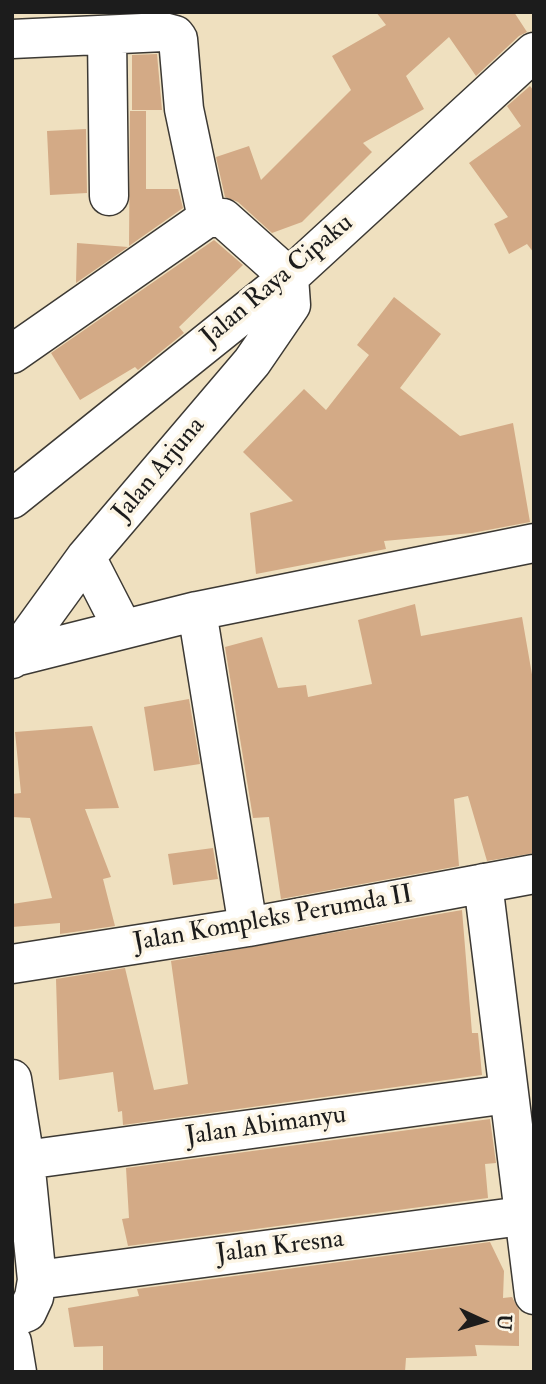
<!DOCTYPE html>
<html>
<head>
<meta charset="utf-8">
<style>
	body { margin:0 }
	#map { position:relative; width:546px; height:1384px; overflow:hidden; background:#efe0bf; font-family:"IM FELL Double Pica",serif }
	canvas { display:block }
	.frame { position:absolute; inset:0; border:14px solid #1c1c1c; pointer-events:none }
	.north { position:absolute; left:448px; top:1286px; width:70px; height:70px; -webkit-text-stroke:5px #fcf5e5; paint-order:stroke; rotate:94deg; font-size:19px; font-weight:700; line-height:28px; text-align:center; color:#1c1c1c }
	.north::after { content:''; display:block; margin:auto; width:24px; height:32px; background:#1c1c1c; clip-path:polygon(50% 0,100% 100%,50% 72%,0 100%) }
</style>
</head>
<body>
<div id="map">
<canvas width="546" height="1384"></canvas>
<div class="frame"></div>
<div class="north">U</div>
</div>
<script>
const ctx = document.querySelector('canvas').getContext('2d');
ctx.lineJoin = 'round';
function paint(path, color) {
  ctx.fillStyle = color;
  ctx.fill(path, 'evenodd');
}
function toPath(rows) {
  const path = new Path2D();
  for (const r of rows) {
    path.moveTo(r[0], r[1]);
    for (let i = 2; i < r.length; i += 2) path.lineTo(r[i], r[i + 1]);
  }
  return path;
}
function trace(path, color, width, dash) {
  ctx.strokeStyle = color;
  ctx.lineWidth = width;
  ctx.lineCap = dash ? 'butt' : 'round';
  ctx.setLineDash(dash || []);
  ctx.stroke(path);
}
function label(font, color, halo, rows, align = 'center') {
  ctx.font = font + ' "IM FELL Double Pica",serif';
  ctx.lineWidth = 7;
  ctx.setLineDash([]);
  ctx.textBaseline = 'middle';
  ctx.strokeStyle = halo;
  ctx.fillStyle = color;
  for (const [text, x, y, turn = 0] of rows) {
    ctx.save();
    ctx.translate(x, y);
    ctx.rotate((+turn || 0) * Math.PI / 180);
    ctx.textAlign = isNaN(turn) ? turn : align;
    if (halo) ctx.strokeText(text, 0, 0);
    ctx.fillText(text, 0, 0);
    ctx.restore();
  }
}
const building = toPath([
	[376,12,514,12,527,32,519,36,476,76,449,37,406,76,424,109,363,143,372,152,302,222,272,233,238,202,225,197,216,157,249,146,261,180,351,90,332,56,386,25],
	[157,54,162,110,132,110,132,55],
	[530,86,534,91,534,253,527,244,509,254,494,224,508,217,469,163,521,126,507,106],
	[130,111,146,111,146,189,178,189,183,208,129,246],
	[86,129,87,193,50,195,47,131],
	[214,240,243,265,179,327,184,333,138,370,135,367,80,400,51,353],
	[77,243,128,247,76,283],
	[394,297,441,334,400,388,460,436,513,423,530,522,472,533,384,541,386,549,256,574,250,513,293,501,243,452,304,389,326,410,369,355,357,345],
	[415,604,421,636,522,617,534,686,534,853,487,861,468,796,454,799,459,866,281,899,269,817,253,818,225,647,262,637,278,688,306,685,308,697,372,684,358,620],
	[189,699,200,764,154,771,144,707],
	[92,726,119,808,85,809,111,877,103,879,115,926,60,934,60,923,12,927,12,904,52,898,30,818,12,817,12,794,21,793,15,732],
	[213,848,218,879,173,885,168,854],
	[462,910,472,1033,478,1033,482,1075,123,1125,122,1111,118,1112,113,1072,59,1080,56,979,125,968,154,1090,188,1084,171,961],
	[490,1119,496,1163,485,1164,488,1198,128,1246,122,1219,129,1218,126,1168],
	[490,1242,504,1271,503,1298,512,1297,519,1310,519,1346,475,1345,477,1356,406,1358,405,1372,103,1372,103,1346,74,1347,68,1308,139,1296,137,1289]
]);
const minor = toPath([
	[107,36,109,196],
	[12,39,164,32,175,35,178,39,184,109,207,218,223,218,289,277,291,305,252,362,86,557,12,659],
	[12,354,207,218],
	[12,499,289,277,534,52],
	[86,557,123,629],
	[197,611,248,927],
	[14,657,197,611,534,543],
	[483,883,534,1295],
	[12,964,248,927,534,874],
	[12,1079,25,1160,37,1280,34,1297,27,1312,12,1318],
	[25,1160,508,1094],
	[37,1280,522,1216],
	[12,1342,17,1372]
]);
const streetNames = [
	["Jalan Raya Cipaku",278,281,-40],
	["Jalan Arjuna",160,470,-50],
	["Jalan Kompleks Perumda II",273,920,-10],
	["Jalan Abimanyu",266,1127,-8],
	["Jalan Kresna",280,1248,-7]
];
paint(building, '#d3aa86');
trace(minor, '#3c3934', 41);
trace(minor, '#fff', 38);
label('26px', '#1c1c1c', '#fcf5e5', streetNames);
</script>
</body>
</html>
